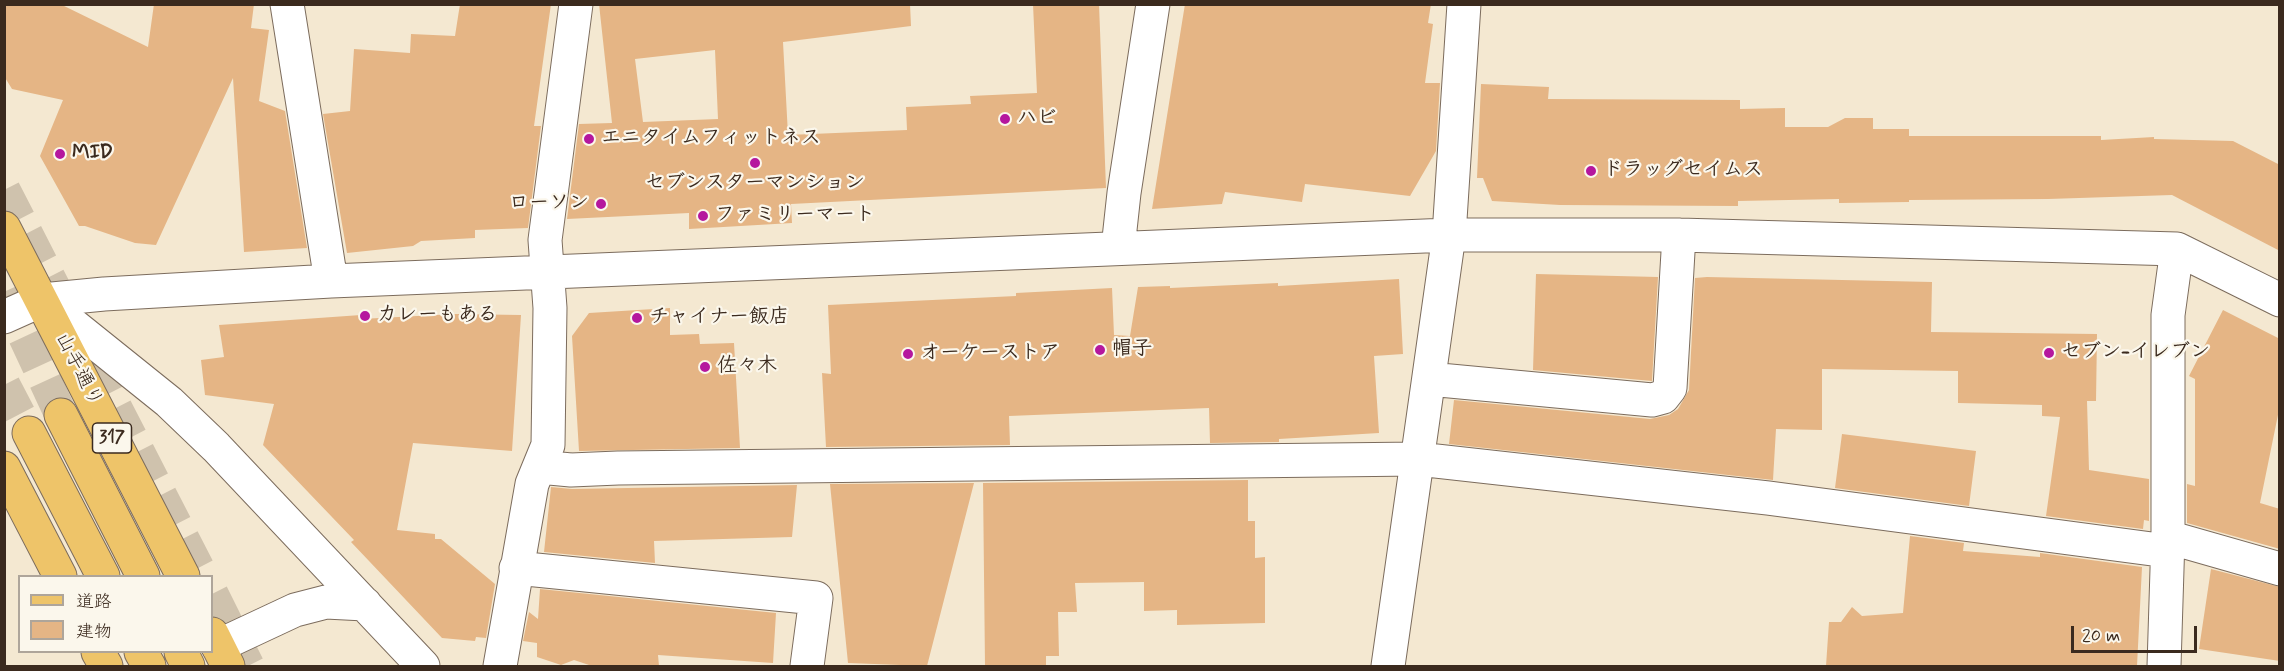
<!DOCTYPE html>
<html>
<head>
<meta charset="utf-8">
<style>
	body { margin:0 }
	#map { position:relative; width:2284px; height:671px; overflow:hidden; background:#f4e8d1; font-family:Mynerve,"Klee One",sans-serif }
	canvas { display:block }
	.frame { position:absolute; inset:0; border:6px solid #3b2a1e; pointer-events:none }
	.legend { position:absolute; left:18px; top:575px; width:195px; height:78px; box-sizing:border-box; background:#fbf7ec; border:2px solid #aea59a; margin:0; padding:8px 10px; list-style:none; font-size:18px; color:#3b2a1e }
	.legend li { display:flex; align-items:center; gap:12px; height:30px }
	.legend b { width:30px; border:2px solid #aea59a }
	.scale { position:absolute; left:2071px; top:626px; width:126px; height:27px; box-sizing:border-box; border:3px solid #3b2a1e; border-top:0; padding-left:8px; font-size:18px; line-height:21px; white-space:nowrap; color:#3b2a1e; -webkit-text-stroke:4px #fbf7ec; paint-order:stroke }
</style>
</head>
<body>
<div id="map">
<canvas width="2284" height="671"></canvas>
<div class="frame"></div>
<ul class="legend">
<li><b style="height:8px;background:#eec469"></b>道路</li>
<li><b style="height:16px;background:#e5b585"></b>建物</li>
</ul>
<div class="scale">20 m</div>
</div>
<script>
const ctx = document.querySelector('canvas').getContext('2d');
ctx.lineJoin = 'round';
function paint(path, color) {
  ctx.fillStyle = color;
  ctx.fill(path, 'evenodd');
}
function toPath(rows) {
  const path = new Path2D();
  for (const r of rows) {
    path.moveTo(r[0], r[1]);
    for (let i = 2; i < r.length; i += 2) path.lineTo(r[i], r[i + 1]);
  }
  return path;
}
function trace(path, color, width, dash) {
  ctx.strokeStyle = color;
  ctx.lineWidth = width;
  ctx.lineCap = dash ? 'butt' : 'round';
  ctx.setLineDash(dash || []);
  ctx.stroke(path);
}
function label(font, color, halo, rows, align = 'center') {
  ctx.font = font + ' Mynerve,"Klee One",sans-serif';
  ctx.lineWidth = 4.5;
  ctx.setLineDash([]);
  ctx.textBaseline = 'middle';
  ctx.strokeStyle = halo;
  ctx.fillStyle = color;
  for (const [text, x, y, turn = 0] of rows) {
    ctx.save();
    ctx.translate(x, y);
    ctx.rotate((+turn || 0) * Math.PI / 180);
    ctx.textAlign = isNaN(turn) ? turn : align;
    if (halo) ctx.strokeText(text, 0, 0);
    ctx.fillText(text, 0, 0);
    ctx.restore();
  }
}
const building = toPath([
	[4,4,60,4,148,47,154,4,254,4,251,28,269,30,259,101,285,111,307,248,244,252,233,78,156,245,135,243,85,226,79,226,40,156,63,100,12,89,4,76],
	[460,4,551,4,534,126,541,126,528,228,475,230,475,238,421,241,413,246,347,253,323,114,350,111,354,49,410,53,411,34,455,36],
	[599,4,910,4,911,26,783,42,788,135,907,130,906,107,971,104,970,96,1037,93,1033,4,1099,4,1106,188,791,204,792,223,689,229,689,213,567,219,579,124,612,123],
	[715,50,718,119,643,122,635,59],
	[1185,4,1431,4,1428,23,1433,24,1425,83,1440,83,1436,151,1410,196,1305,184,1302,202,1225,192,1222,204,1152,209],
	[1481,84,1549,87,1548,99,1740,100,1740,109,1785,108,1785,127,1828,127,1845,118,1873,118,1873,129,1909,129,1909,136,2101,136,2101,140,2154,137,2154,139,2233,141,2280,165,2280,251,2172,195,2048,199,1909,200,1909,202,1839,203,1839,199,1738,201,1738,206,1560,205,1492,201,1483,178,1477,178],
	[1536,274,1658,277,1652,381,1533,370],
	[1707,277,1932,282,1931,332,2097,334,2096,401,2087,401,2089,470,2149,479,2149,521,2144,520,2143,529,2046,516,2060,417,2042,416,2042,405,1958,403,1958,371,1822,369,1822,430,1776,429,1773,480,1449,444,1454,400,1650,419,1669,415,1678,409,1689,390,1695,278],
	[1399,279,1403,354,1374,356,1379,433,1279,439,1279,442,1210,443,1209,408,1009,416,1010,445,826,447,822,373,831,374,828,305,1016,296,1016,293,1112,288,1114,335,1130,336,1138,287,1170,286,1170,288,1278,283,1278,286],
	[670,308,670,335,699,334,700,344,734,343,740,448,579,451,572,336,589,313],
	[2223,310,2280,339,2280,405,2260,503,2280,509,2280,549,2187,523,2187,484,2195,486,2195,379,2189,376],
	[455,314,521,315,512,451,413,443,397,530,435,534,435,539,441,539,495,584,486,638,476,637,475,641,442,638,351,542,354,540,263,445,274,404,205,395,201,360,224,357,219,325,361,315,361,319],
	[1842,434,1976,451,1969,506,1835,488],
	[1248,480,1248,521,1255,521,1255,558,1265,557,1265,623,1177,625,1177,610,1144,611,1144,582,1075,583,1077,612,1058,612,1059,656,1046,656,1046,666,985,666,983,483],
	[974,483,927,666,848,663,830,484],
	[797,485,792,537,654,541,655,563,544,552,551,487,572,489],
	[1910,536,1964,543,1963,551,2040,557,2040,553,2142,567,2137,666,1826,666,1829,622,1841,622,1852,607,1862,616,1903,613],
	[2211,569,2280,587,2280,661,2199,649],
	[540,589,776,613,773,663,658,655,659,666,592,666,574,660,561,665,537,657,537,643,523,641,529,612,538,619]
]);
const highwayTunnel = toPath([
	[4,190,202,576],
	[4,292,61,415],
	[4,385,29,433],
	[212,594,248,666]
]);
const minor = toPath([
	[287,4,331,281],
	[1118,248,1124,193,1153,4],
	[42,300,169,402,216,447,423,666],
	[4,317,42,300,104,294,331,281,1449,235,1679,235,2177,249,2280,300],
	[1429,379,1652,400,1663,397,1670,388,1679,235],
	[539,467,571,470,618,468,1418,459,1768,498,2167,551],
	[2168,537,2280,569],
	[516,568,816,598,807,666],
	[218,646,295,610,326,602,365,604],
	[500,666,532,484,548,445,550,308,545,240,576,4],
	[1388,666,1449,235,1464,4],
	[2164,666,2168,537,2168,315,2177,249]
]);
const major = toPath([
	[4,228,183,576],
	[4,468,60,576],
	[212,634,228,666],
	[98,652,106,666]
]);
const highway = toPath([
	[61,415,143,576],
	[29,433,103,576],
	[141,652,149,666],
	[181,652,188,666]
]);
const markers = [
	[1005,119,6,"#b5179e"],
	[589,139,6,"#b5179e"],
	[60,154,6,"#b5179e"],
	[755,163,6,"#b5179e"],
	[1591,171,6,"#b5179e"],
	[601,204,6,"#b5179e"],
	[703,216,6,"#b5179e"],
	[365,316,6,"#b5179e"],
	[637,318,6,"#b5179e"],
	[1100,350,6,"#b5179e"],
	[2049,353,6,"#b5179e"],
	[908,354,6,"#b5179e"],
	[705,367,6,"#b5179e"]
];
const shields = [
	[112,438,39]
];
const shieldNames = [
	["317",112,438]
];
const poiNames = [
	["ハビ",1017,119],
	["エニタイムフィットネス",601,139],
	["MID",72,154],
	["ドラッグセイムス",1603,171],
	["セブンスターマンション",755,184,"center"],
	["ローソン",589,204,"right"],
	["ファミリーマート",715,216],
	["カレーもある",377,316],
	["チャイナー飯店",649,318],
	["帽子",1112,350],
	["セブン-イレブン",2061,353],
	["オーケーストア",920,354],
	["佐々木",717,367]
];
const streetNames = [
	["山手通り",78,370,63]
];
paint(building, '#e5b585');
trace(highwayTunnel, '#cfc2ad', 33, [33, 16]);
trace(minor, '#7c6c5d', 35);
trace(major, '#7c6c5d', 35);
trace(highway, '#7c6c5d', 35);
trace(minor, '#fff', 33);
trace(major, '#eec469', 33);
trace(highway, '#eec469', 33);
for (const [x, y, r, color] of markers) {
  const dot = new Path2D();
  dot.arc(x, y, r, 0, 2 * Math.PI);
  ctx.fillStyle = color;
  ctx.fill(dot);
  trace(dot, '#fbf7ec', 2);
}
for (const [x, y, w] of shields) {
  const box = new Path2D();
  box.roundRect(x - w / 2, y - 15, w, 30, 4.5);
  ctx.fillStyle = '#fbf7ec';
  ctx.fill(box);
  trace(box, '#3b2a1e', 1.5);
}
label('bold 18px', '#3b2a1e', null, shieldNames);
label('bold 20px', '#3b2a1e', '#fbf7ec', poiNames, 'left');
label('20px', '#3b2a1e', '#fbf7ec', streetNames);
</script>
</body>
</html>
